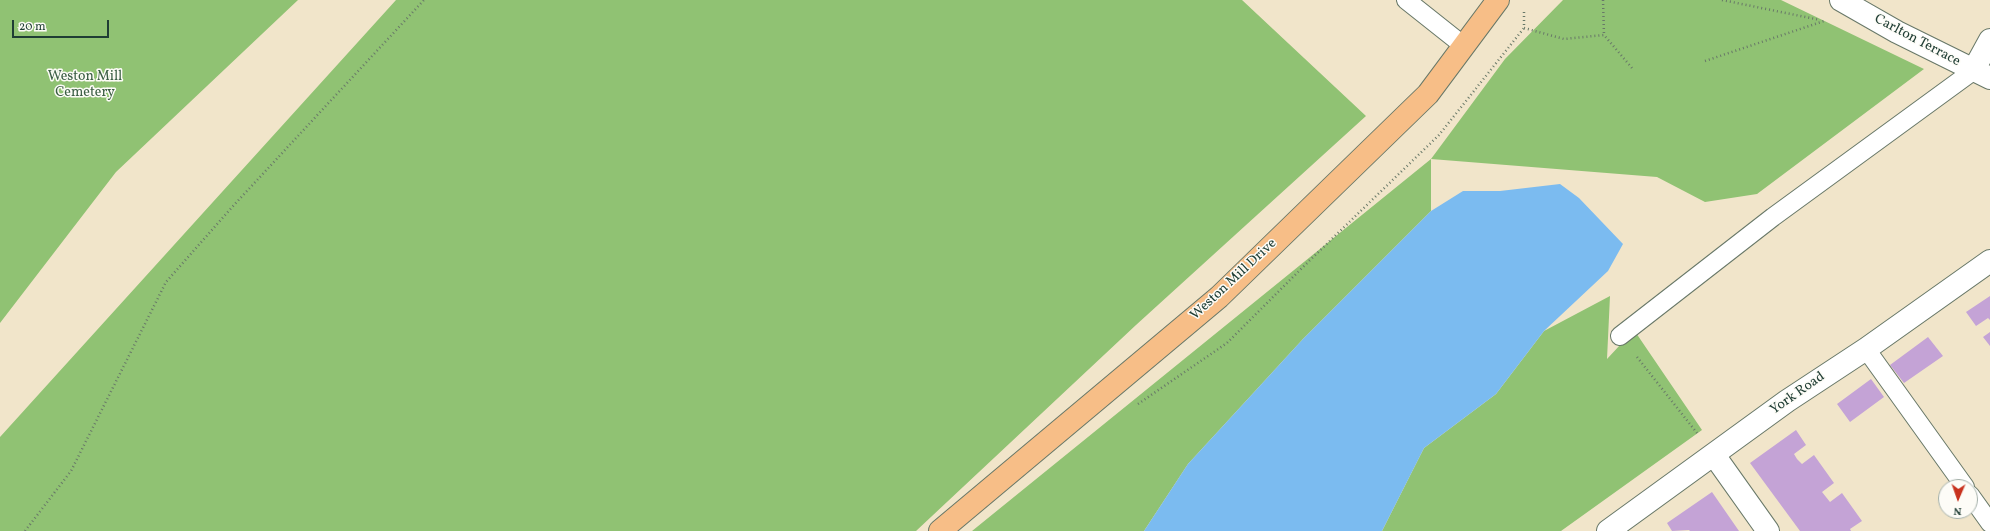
<!DOCTYPE html>
<html>
<head>
<meta charset="utf-8">
<style>
	body { margin:0 }
	#map { position:relative; width:1990px; height:531px; overflow:hidden; background:#f1e5ca; font-family:Vollkorn,serif }
	canvas { display:block }
	.north { position:absolute; left:1938px; top:479px; width:40px; height:40px; box-sizing:border-box; background:#fdfcf7; border:1px solid #a4b0a9; border-radius:50%; rotate:182deg; font-size:11px; font-weight:700; line-height:16px; text-align:center; color:#1f3d34 }
	.north::after { content:''; display:block; margin:auto; width:14px; height:18px; background:#c8321e; clip-path:polygon(50% 0,100% 100%,50% 72%,0 100%) }
	.scale { position:absolute; left:12px; top:20px; width:97px; height:18px; box-sizing:border-box; border:2px solid #1f3d34; border-top:0; padding-left:5px; font-size:12px; line-height:14px; white-space:nowrap; color:#1f3d34; -webkit-text-stroke:3px #fdfcf7; paint-order:stroke }
</style>
</head>
<body>
<div id="map">
<canvas width="1990" height="531"></canvas>
<div class="north">N</div>
<div class="scale">20 m</div>
</div>
<script>
const ctx = document.querySelector('canvas').getContext('2d');
ctx.lineJoin = 'round';
function paint(path, color) {
  ctx.fillStyle = color;
  ctx.fill(path, 'evenodd');
}
function toPath(rows) {
  const path = new Path2D();
  for (const r of rows) {
    path.moveTo(r[0], r[1]);
    for (let i = 2; i < r.length; i += 2) path.lineTo(r[i], r[i + 1]);
  }
  return path;
}
function trace(path, color, width, dash) {
  ctx.strokeStyle = color;
  ctx.lineWidth = width;
  ctx.lineCap = dash ? 'butt' : 'round';
  ctx.setLineDash(dash || []);
  ctx.stroke(path);
}
function label(font, color, halo, rows, align = 'center') {
  ctx.font = font + ' Vollkorn,serif';
  ctx.lineWidth = 3;
  ctx.setLineDash([]);
  ctx.textBaseline = 'middle';
  ctx.strokeStyle = halo;
  ctx.fillStyle = color;
  for (const [text, x, y, turn = 0] of rows) {
    ctx.save();
    ctx.translate(x, y);
    ctx.rotate((+turn || 0) * Math.PI / 180);
    ctx.textAlign = isNaN(turn) ? turn : align;
    if (halo) ctx.strokeText(text, 0, 0);
    ctx.fillText(text, 0, 0);
    ctx.restore();
  }
}
const green = toPath([
	[0,0,298,0,116,172,0,323],
	[396,0,1242,0,1366,116,1136,325,916,531,0,531,0,437],
	[1563,0,1781,0,1924,69,1757,194,1705,202,1657,177,1431,159,1431,211,1303,339,1188,464,1144,531,972,531,1431,159,1505,59],
	[1610,296,1607,359,1634,330,1702,430,1561,531,1382,531,1424,448,1496,394,1544,331]
]);
const water = toPath([
	[1560,184,1579,198,1623,244,1608,271,1544,331,1496,394,1424,448,1382,531,1144,531,1188,464,1303,339,1431,211,1463,191,1500,191]
]);
const building = toPath([
	[1990,296,1990,320,1988,318,1976,326,1966,312],
	[1990,332,1990,346,1983,337],
	[1928,337,1943,356,1904,383,1890,365],
	[1871,379,1884,397,1850,422,1837,404],
	[1796,430,1806,445,1794,454,1797,459,1802,464,1814,455,1834,483,1822,492,1830,502,1842,493,1862,521,1850,529,1851,531,1800,531,1750,463],
	[1712,492,1739,531,1690,531,1689,530,1672,531,1667,523]
]);
const path = toPath([
	[1603,0,1604,35],
	[1722,0,1820,20],
	[1524,12,1524,28],
	[1524,28,1564,39,1604,35,1632,68],
	[1705,61,1824,21],
	[1637,357,1697,433],
	[1138,404,1227,343,1305,265,1439,135,1524,28],
	[25,531,71,471,166,282,234,205,424,0]
]);
const service = toPath([
	[1406,0,1464,46],
	[1620,336,1773,217,1973,71],
	[1866,349,1965,487],
	[1970,495,1990,523]
]);
const minor = toPath([
	[1841,0,1897,32,1990,78],
	[1973,71,1990,40],
	[1714,455,1768,531],
	[1608,531,1787,401,1866,349,1990,261]
]);
const primary = toPath([
	[940,531,1219,297,1428,94,1498,0]
]);
const streetNames = [
	["Carlton Terrace",1917,41,28],
	["Weston Mill Drive",1234,280,-43],
	["York Road",1798,394,-35]
];
const parkNames = [
	["Weston Mill",85,77],
	["Cemetery",85,93]
];
paint(green, '#90c273');
paint(water, '#7bbbf0');
paint(building, '#c4a3d6');
trace(service, '#687868', 20);
trace(minor, '#687868', 24);
trace(primary, '#687868', 24);
trace(path, '#687868', 2.5, [1, 3]);
trace(service, '#fff', 18);
trace(minor, '#fff', 22);
trace(primary, '#f7be87', 22);
label('14px', '#1f3d34', '#fdfcf7', streetNames);
label('14px', '#3b5e44', '#fdfcf7', parkNames);
</script>
</body>
</html>
